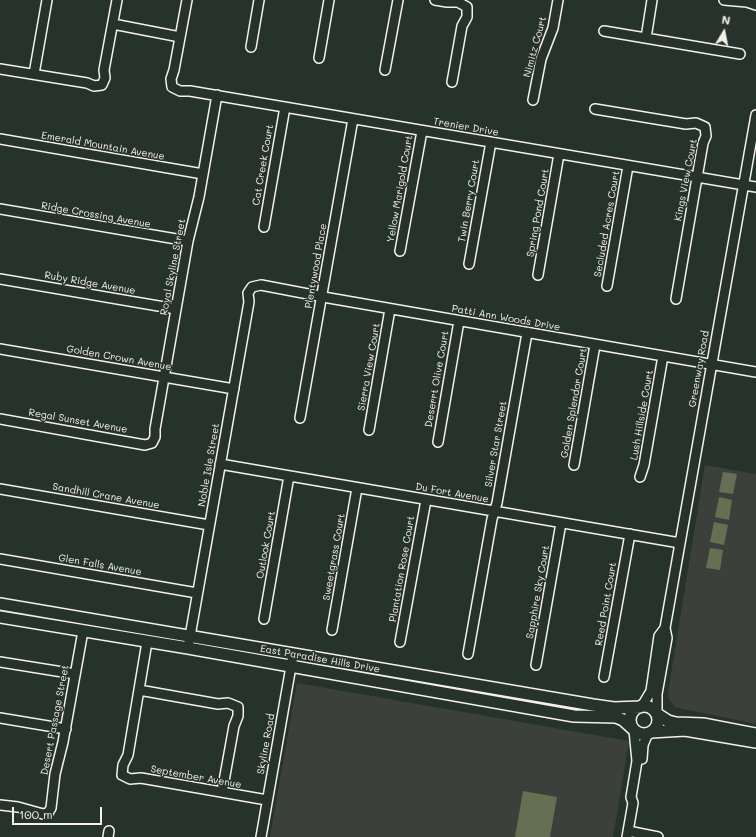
<!DOCTYPE html>
<html>
<head>
<meta charset="utf-8">
<style>
	body { margin:0 }
	#map { position:relative; width:756px; height:837px; overflow:hidden; background:#26332d; font-family:Mali,sans-serif }
	canvas { display:block }
	.north { position:absolute; left:704px; top:12px; width:40px; height:40px; -webkit-text-stroke:3px #26332d; paint-order:stroke; rotate:10deg; font-size:11px; font-weight:700; line-height:16px; text-align:center; color:#f4f1e8 }
	.north::after { content:''; display:block; margin:auto; width:14px; height:18px; background:#f4f1e8; clip-path:polygon(50% 0,100% 100%,50% 72%,0 100%) }
	.scale { position:absolute; left:12px; top:807px; width:90px; height:18px; box-sizing:border-box; border:2px solid #f4f1e8; border-top:0; padding-left:5px; font-size:12px; line-height:14px; white-space:nowrap; color:#f4f1e8; -webkit-text-stroke:3px #26332d; paint-order:stroke }
</style>
</head>
<body>
<div id="map">
<canvas width="756" height="837"></canvas>
<div class="north">N</div>
<div class="scale">100 m</div>
</div>
<script>
const ctx = document.querySelector('canvas').getContext('2d');
ctx.lineJoin = 'round';
function paint(path, color) {
  ctx.fillStyle = color;
  ctx.fill(path, 'evenodd');
}
function toPath(rows) {
  const path = new Path2D();
  for (const r of rows) {
    if (r.length === 3) {
      path.moveTo(r[0] + r[2], r[1]);
      path.arc(r[0], r[1], r[2], 0, 2 * Math.PI);
      continue;
    }
    path.moveTo(r[0], r[1]);
    for (let i = 2; i < r.length; i += 2) path.lineTo(r[i], r[i + 1]);
  }
  return path;
}
function trace(path, color, width, dash) {
  ctx.strokeStyle = color;
  ctx.lineWidth = width;
  ctx.lineCap = dash ? 'butt' : 'round';
  ctx.setLineDash(dash || []);
  ctx.stroke(path);
}
function label(font, color, halo, rows, align = 'center') {
  ctx.font = font + ' Mali,sans-serif';
  ctx.lineWidth = 3;
  ctx.setLineDash([]);
  ctx.textBaseline = 'middle';
  ctx.strokeStyle = halo;
  ctx.fillStyle = color;
  for (const [text, x, y, turn = 0] of rows) {
    ctx.save();
    ctx.translate(x, y);
    ctx.rotate((+turn || 0) * Math.PI / 180);
    ctx.textAlign = isNaN(turn) ? turn : align;
    if (halo) ctx.strokeText(text, 0, 0);
    ctx.fillText(text, 0, 0);
    ctx.restore();
  }
}
const built = toPath([
	[705,465,756,474,756,724,679,708,675,707,669,699,668,693],
	[297,683,629,741,613,837,270,837]
]);
const green = toPath([
	[723,472,737,474,733,494,719,492],
	[719,497,732,500,729,520,715,517],
	[714,522,728,525,724,545,710,542],
	[710,548,723,550,720,570,706,568],
	[523,791,557,797,550,837,515,837]
]);
const minor = toPath([
	[187,0,174,70,171,79,172,87,180,91,190,91,756,187],
	[435,0,447,2,458,2,467,7,467,17,462,26,452,82],
	[724,0,747,2,756,5],
	[113,24,180,37],
	[604,31,740,54],
	[646,38,652,0],
	[251,47,259,0],
	[319,58,329,0],
	[0,69,87,83,94,86,102,85,105,78,104,70,117,0],
	[385,70,398,0],
	[34,74,47,0],
	[533,100,541,59,553,28,558,0],
	[595,109,686,124,696,123,705,127,706,136,703,143,676,299],
	[0,139,203,174],
	[0,209,188,241],
	[264,227,285,107],
	[400,251,422,131],
	[469,264,491,142],
	[538,275,559,154],
	[0,279,176,309],
	[607,286,628,166],
	[0,349,234,389],
	[300,418,353,119],
	[0,419,145,445,152,443,155,437,155,429,188,241,199,197,217,95],
	[369,430,390,309],
	[438,442,459,321],
	[220,464,680,543],
	[574,465,595,345],
	[640,477,644,465,663,356],
	[0,489,209,525],
	[0,559,197,593],
	[264,619,289,476],
	[332,630,357,488],
	[147,642,128,755,123,765,122,775,130,779,141,778,267,800],
	[189,642,249,302,248,293,252,287,261,285,329,298,756,372],
	[400,642,426,500],
	[468,654,492,519,497,503,527,333],
	[0,662,75,674],
	[536,665,561,523],
	[604,677,630,534],
	[139,690,218,704,228,703,238,707,238,716,234,726,222,792],
	[642,706,651,691,659,636,665,628],
	[657,712,657,694,667,638,665,628,756,115],
	[0,718,66,729],
	[642,759,643,745,648,733],
	[0,805,18,807,43,814,48,813,51,808,55,774,63,742,83,631],
	[628,831,658,837],
	[108,837,109,831],
	[261,837,293,655],
	[627,837,633,803,631,797,637,761,634,730]
]);
const major = toPath([
	[0,604,593,705,614,708,640,707],
	[0,617,188,648,574,716,616,717,623,720,633,729],
	[644,720,14],
	[657,714,668,721,676,723,703,724,756,734],
	[651,732,685,730,756,742]
]);
const streetNames = [
	["Nimitz Court",535,47,-75],
	["Trenier Drive",466,127,10],
	["Emerald Mountain Avenue",103,146,10],
	["Cat Creek Court",263,165,-80],
	["Kings View Court",686,180,-79],
	["Yellow Marigold Court",400,189,-80],
	["Twin Berry Court",469,201,-80],
	["Spring Pond Court",538,213,-80],
	["Ridge Crossing Avenue",96,215,10],
	["Secluded Acres Court",607,224,-80],
	["Plentywood Place",316,266,-80],
	["Royal Skyline Street",173,267,-79],
	["Ruby Ridge Avenue",90,283,10],
	["Patti Ann Woods Drive",506,318,10],
	["Golden Crown Avenue",119,358,10],
	["Sierra View Court",369,367,-80],
	["Greenway Road",699,369,-80],
	["Deserrt Olive Court",437,379,-80],
	["Golden Splendor Court",574,403,-80],
	["Lush Hillside Court",642,415,-80],
	["Regal Sunset Avenue",78,421,10],
	["Silver Star Street",496,444,-80],
	["Noble Isle Street",209,465,-80],
	["Du Fort Avenue",452,493,10],
	["Sandhill Crane Avenue",106,496,10],
	["Outlook Court",266,545,-80],
	["Sweetgrass Court",334,557,-80],
	["Glen Falls Avenue",100,565,10],
	["Plantation Rose Court",402,569,-80],
	["Sapphire Sky Court",538,592,-80],
	["Reed Point Court",606,604,-80],
	["East Paradise Hills Drive",320,659,10],
	["Desert Passage Street",55,720,-79],
	["Skyline Road",266,744,-80],
	["September Avenue",196,777,10]
];
paint(built, '#3b403a');
paint(green, '#647051');
trace(minor, '#f4f1e8', 12);
trace(major, '#f4f1e8', 14);
trace(minor, '#26332d', 9);
trace(major, '#26332d', 11);
label('10px', '#f4f1e8', '#26332d', streetNames);
</script>
</body>
</html>
